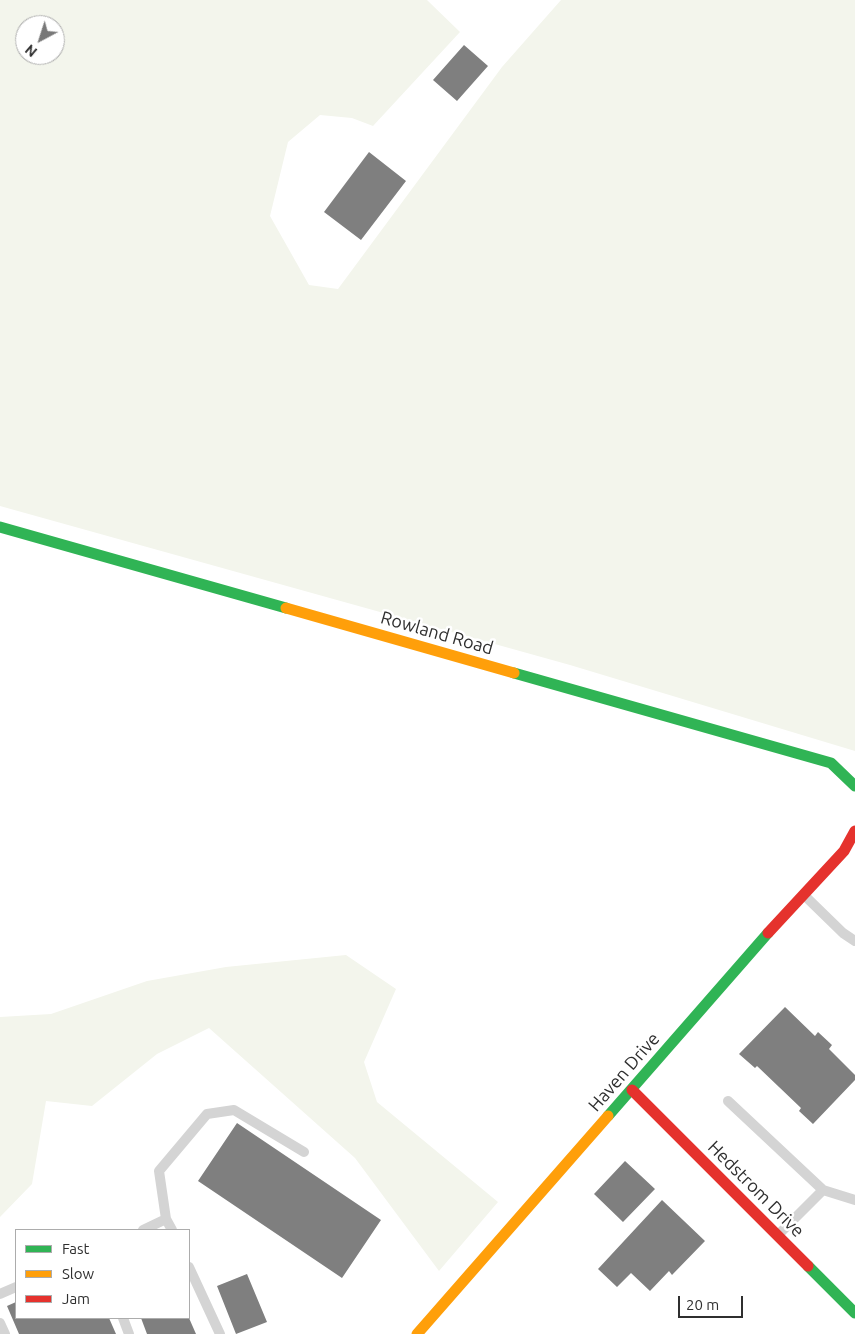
<!DOCTYPE html>
<html>
<head>
<meta charset="utf-8">
<style>
	body { margin:0 }
	#map { position:relative; width:855px; height:1334px; overflow:hidden; background:#fff; font-family:Ubuntu,sans-serif }
	canvas { display:block }
	.legend { position:absolute; left:15px; top:1229px; width:175px; height:90px; box-sizing:border-box; background:#fff; border:1px solid #acacac; margin:0; padding:6px 9px; list-style:none; font-size:15px; color:#2f2f2f }
	.legend li { display:flex; align-items:center; gap:10px; height:25px }
	.legend b { width:25px; border:1px solid #acacac }
	.north { position:absolute; left:15px; top:15px; width:50px; height:50px; box-sizing:border-box; background:#fff; border:1px solid #acacac; border-radius:50%; rotate:220deg; font-size:14px; font-weight:700; line-height:20px; text-align:center; color:#2f2f2f }
	.north::after { content:''; display:block; margin:auto; width:18px; height:22px; background:#787878; clip-path:polygon(50% 0,100% 100%,50% 72%,0 100%) }
	.scale { position:absolute; left:678px; top:1296px; width:65px; height:22px; box-sizing:border-box; border:2px solid #2f2f2f; border-top:0; padding-left:6px; font-size:15px; line-height:18px; white-space:nowrap; color:#2f2f2f; -webkit-text-stroke:4px #fff; paint-order:stroke }
</style>
</head>
<body>
<div id="map">
<canvas width="855" height="1334"></canvas>
<ul class="legend">
<li><b style="height:6px;background:#30b455"></b>Fast</li>
<li><b style="height:6px;background:#ff9f0a"></b>Slow</li>
<li><b style="height:6px;background:#e5322d"></b>Jam</li>
</ul>
<div class="north">N</div>
<div class="scale">20 m</div>
</div>
<script>
const ctx = document.querySelector('canvas').getContext('2d');
ctx.lineJoin = 'round';
function paint(path, color) {
  ctx.fillStyle = color;
  ctx.fill(path, 'evenodd');
}
function toPath(rows) {
  const path = new Path2D();
  for (const r of rows) {
    path.moveTo(r[0], r[1]);
    for (let i = 2; i < r.length; i += 2) path.lineTo(r[i], r[i + 1]);
  }
  return path;
}
function trace(path, color, width, dash) {
  ctx.strokeStyle = color;
  ctx.lineWidth = width;
  ctx.lineCap = dash ? 'butt' : 'round';
  ctx.setLineDash(dash || []);
  ctx.stroke(path);
}
function label(font, color, halo, rows, align = 'center') {
  ctx.font = font + ' Ubuntu,sans-serif';
  ctx.lineWidth = 5;
  ctx.setLineDash([]);
  ctx.textBaseline = 'middle';
  ctx.strokeStyle = halo;
  ctx.fillStyle = color;
  for (const [text, x, y, turn = 0] of rows) {
    ctx.save();
    ctx.translate(x, y);
    ctx.rotate((+turn || 0) * Math.PI / 180);
    ctx.textAlign = isNaN(turn) ? turn : align;
    if (halo) ctx.strokeText(text, 0, 0);
    ctx.fillText(text, 0, 0);
    ctx.restore();
  }
}
const green = toPath([
	[0,0,427,0,460,32,373,126,352,118,320,115,288,142,270,216,309,285,338,289,502,67,561,0,855,0,855,751,570,665,0,506],
	[25,25,55,25,55,55,25,55],
	[346,955,396,989,364,1062,377,1102,498,1202,439,1271,355,1158,209,1028,157,1054,92,1106,46,1101,32,1184,0,1217,0,1017,51,1014,147,981,226,967]
]);
const building = toPath([
	[464,45,488,66,457,101,433,80],
	[369,152,406,181,361,240,324,212],
	[785,1007,815,1036,818,1032,832,1045,829,1049,855,1075,855,1080,813,1124,799,1111,801,1108,757,1066,755,1068,739,1054],
	[237,1123,381,1220,342,1278,198,1181],
	[625,1161,655,1189,623,1222,594,1194],
	[662,1200,705,1241,672,1275,669,1271,650,1291,631,1273,617,1287,598,1269],
	[247,1274,267,1322,236,1334,217,1286],
	[16,1302,16,1318,109,1318,116,1334,19,1334,7,1306],
	[141,1318,189,1318,196,1334,147,1334]
]);
const lane = toPath([
	[805,896,843,933,855,941],
	[728,1101,823,1190,778,1235],
	[823,1190,855,1200],
	[166,1219,172,1230],
	[143,1230,166,1219,159,1171,207,1114,234,1110,304,1152],
	[189,1267,220,1334],
	[0,1294,16,1287],
	[123,1318,129,1334],
	[0,1323,5,1334]
]);
const fast = toPath([
	[0,527,286,608],
	[514,673,831,763,855,786],
	[608,1116,768,933],
	[808,1266,855,1313]
]);
const slow = toPath([
	[286,608,514,673],
	[417,1334,608,1116]
]);
const jam = toPath([
	[768,933,844,851,855,831],
	[632,1090,808,1266]
]);
const streetNames = [
	["Rowland Road",437,633,16],
	["Haven Drive",624,1072,-49],
	["Hedstrom Drive",756,1189,45]
];
paint(green, '#f3f5ec');
paint(building, '#7f7f7f');
trace(lane, '#d4d4d4', 10);
trace(fast, '#30b455', 11);
trace(slow, '#ff9f0a', 11);
trace(jam, '#e5322d', 11);
label('18px', '#2f2f2f', '#fff', streetNames);
</script>
</body>
</html>
